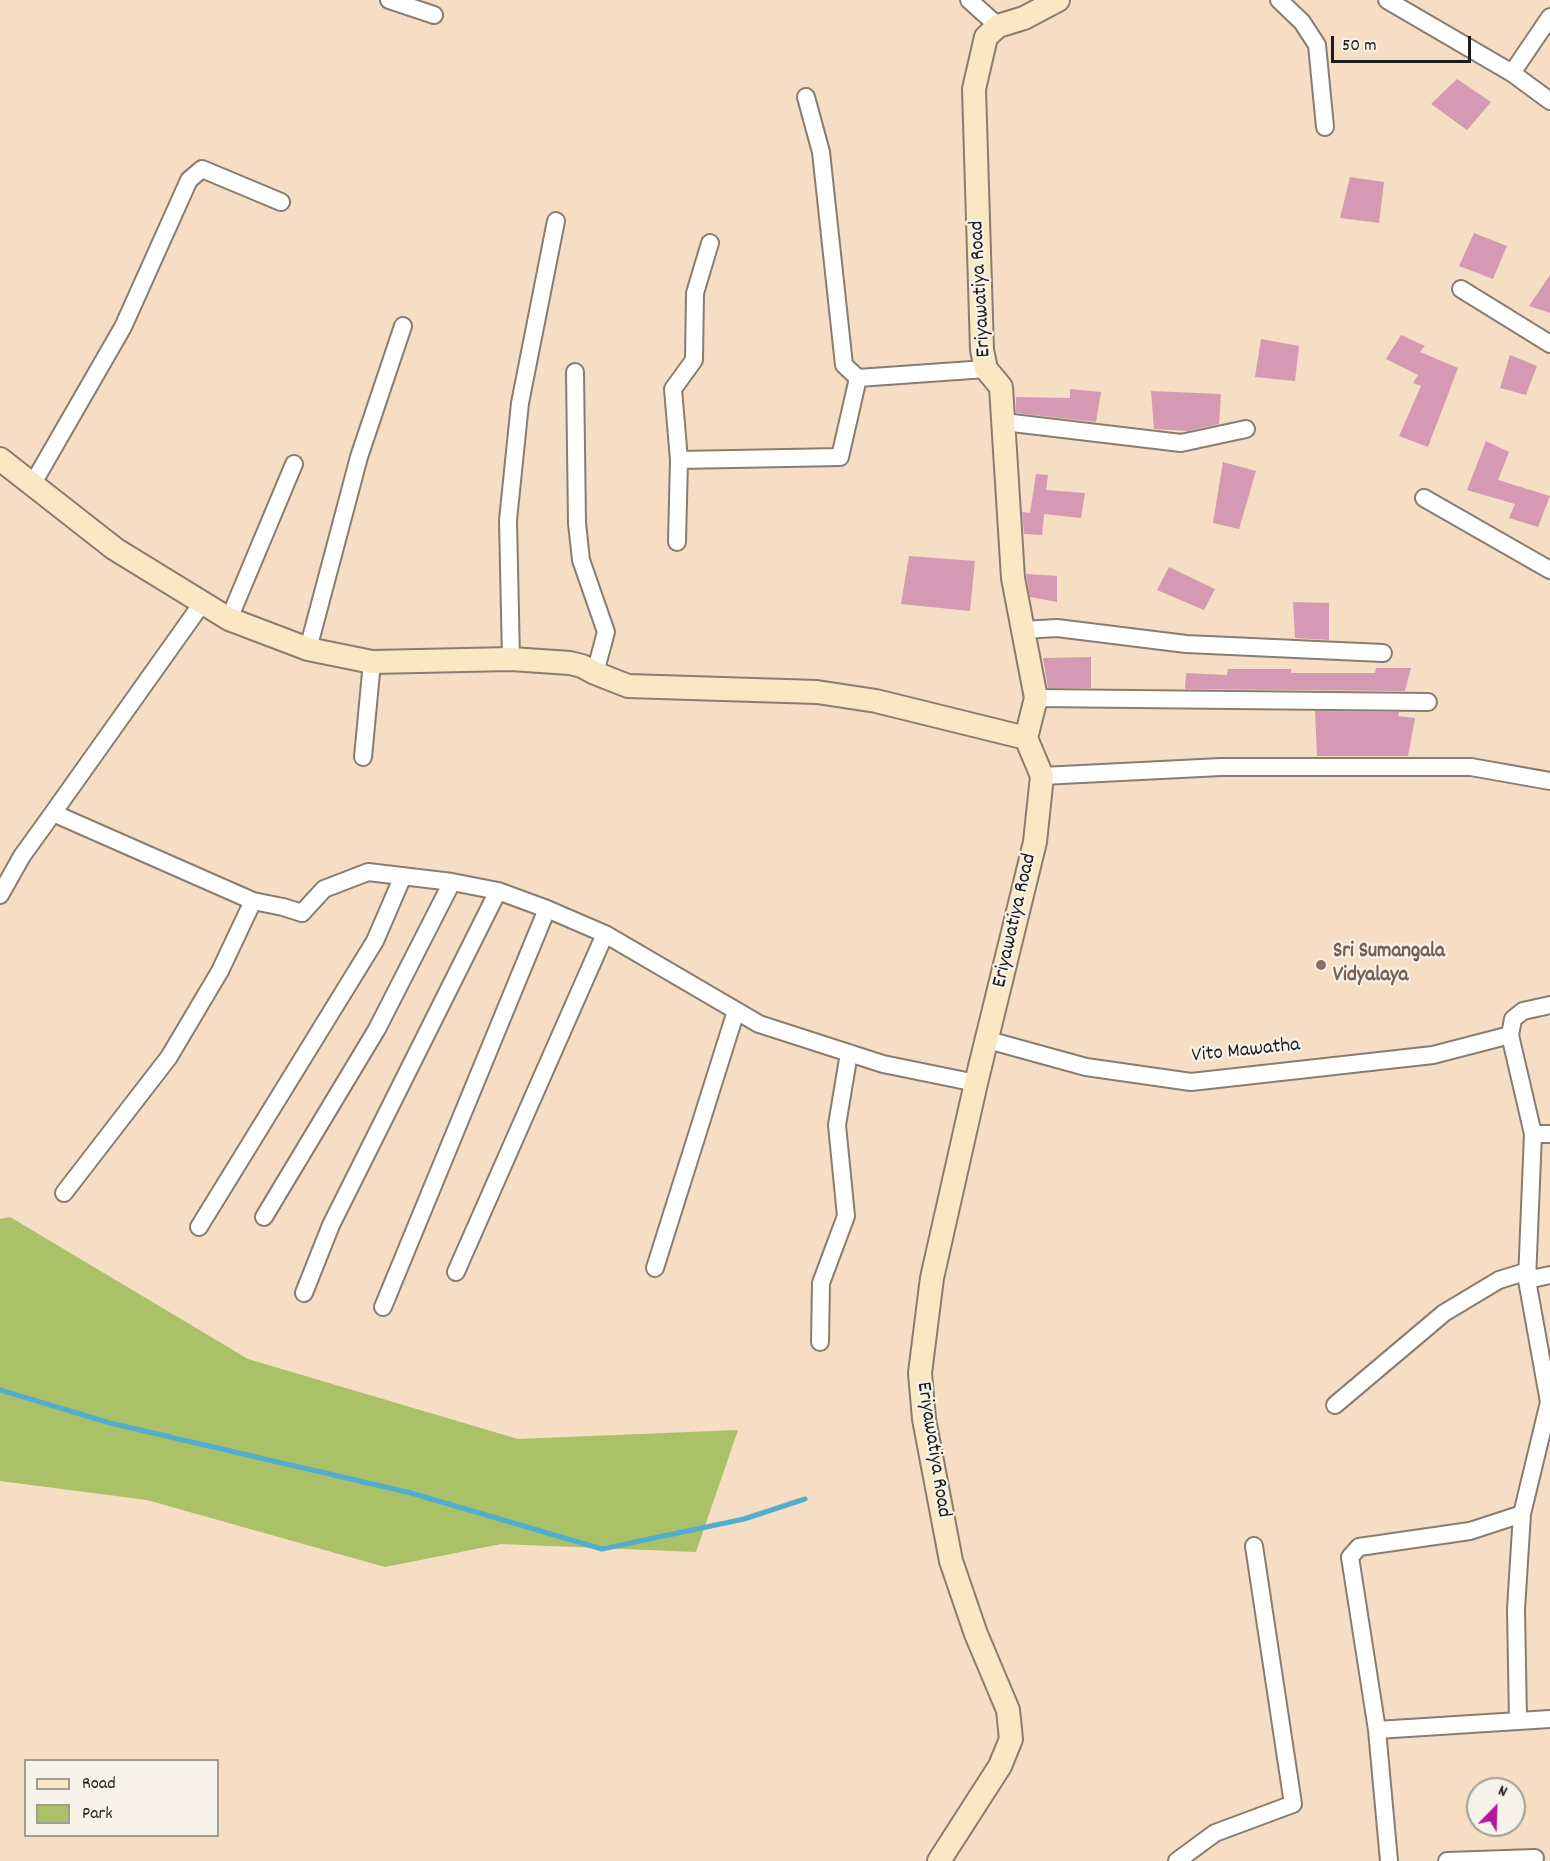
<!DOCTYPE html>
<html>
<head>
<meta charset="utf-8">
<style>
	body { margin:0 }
	#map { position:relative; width:1550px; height:1861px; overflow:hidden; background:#f5dec3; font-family:Dekko,sans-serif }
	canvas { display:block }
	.legend { position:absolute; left:24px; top:1759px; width:195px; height:78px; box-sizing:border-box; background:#f7f3e8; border:2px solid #9f9d96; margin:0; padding:8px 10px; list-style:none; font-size:18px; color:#1c1c1c }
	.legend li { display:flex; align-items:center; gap:12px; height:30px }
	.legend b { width:30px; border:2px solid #9f9d96 }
	.north { position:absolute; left:1466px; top:1777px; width:60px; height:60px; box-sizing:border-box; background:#f7f3e8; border:2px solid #9f9d96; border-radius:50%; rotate:23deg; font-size:16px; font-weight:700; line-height:24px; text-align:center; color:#1c1c1c }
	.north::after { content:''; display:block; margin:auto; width:21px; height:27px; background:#b5179e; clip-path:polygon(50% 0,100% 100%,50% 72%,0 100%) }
	.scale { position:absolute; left:1331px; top:36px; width:140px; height:27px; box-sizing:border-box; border:3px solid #1c1c1c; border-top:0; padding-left:8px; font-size:18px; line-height:21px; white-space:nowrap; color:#1c1c1c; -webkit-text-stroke:4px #f7f3e8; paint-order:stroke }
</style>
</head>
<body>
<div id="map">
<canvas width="1550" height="1861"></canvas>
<ul class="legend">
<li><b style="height:8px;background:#fae7c3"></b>Road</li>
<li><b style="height:16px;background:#aac167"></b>Park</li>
</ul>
<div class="north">N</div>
<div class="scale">50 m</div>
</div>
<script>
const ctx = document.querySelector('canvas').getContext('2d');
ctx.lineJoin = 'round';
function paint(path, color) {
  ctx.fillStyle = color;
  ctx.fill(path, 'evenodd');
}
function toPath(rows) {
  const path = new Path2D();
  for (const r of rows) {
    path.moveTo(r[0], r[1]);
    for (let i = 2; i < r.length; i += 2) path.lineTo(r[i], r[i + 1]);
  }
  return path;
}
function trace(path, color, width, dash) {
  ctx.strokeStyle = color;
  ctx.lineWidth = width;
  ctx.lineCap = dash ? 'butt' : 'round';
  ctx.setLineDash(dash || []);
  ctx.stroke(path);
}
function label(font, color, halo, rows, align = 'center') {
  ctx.font = font + ' Dekko,sans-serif';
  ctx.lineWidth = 4.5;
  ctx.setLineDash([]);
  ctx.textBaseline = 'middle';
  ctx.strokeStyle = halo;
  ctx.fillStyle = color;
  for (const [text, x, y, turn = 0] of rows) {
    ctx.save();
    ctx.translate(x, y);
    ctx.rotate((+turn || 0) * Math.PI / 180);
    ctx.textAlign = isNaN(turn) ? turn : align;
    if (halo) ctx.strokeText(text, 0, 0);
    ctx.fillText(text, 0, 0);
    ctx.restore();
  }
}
const green = toPath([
	[10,1217,248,1359,518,1439,738,1430,696,1552,501,1544,385,1567,147,1500,0,1481,0,1219]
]);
const stream = toPath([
	[0,1390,110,1423,411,1493,602,1549,744,1519,805,1499]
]);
const building = toPath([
	[1457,79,1491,102,1467,130,1431,104],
	[1350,177,1384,182,1379,223,1340,218],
	[1474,233,1507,246,1493,279,1459,266],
	[1550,275,1550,313,1529,306],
	[1401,335,1425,346,1420,352,1458,368,1428,447,1399,436,1421,386,1413,383,1418,375,1386,359],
	[1261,339,1299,346,1295,381,1255,377],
	[1510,355,1537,366,1526,395,1500,388],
	[1070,389,1101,392,1096,422,1016,413,1016,397,1070,398],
	[1151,391,1221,394,1219,424,1188,431,1154,429],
	[1486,441,1509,452,1498,480,1550,496,1538,527,1509,518,1515,504,1467,490],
	[1223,462,1256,471,1239,529,1213,523],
	[1036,474,1048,475,1046,490,1085,493,1081,518,1044,514,1042,535,1024,534,1022,512,1030,513],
	[909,556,975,561,970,611,901,604],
	[1169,567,1215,589,1204,610,1157,590],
	[1026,574,1057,576,1057,602,1030,597],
	[1293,602,1329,603,1329,640,1295,638],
	[1091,657,1091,688,1048,688,1043,658],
	[1376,668,1411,668,1405,691,1185,689,1186,673,1227,675,1228,669,1291,669,1291,673,1375,673],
	[1315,711,1399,712,1398,716,1415,718,1408,756,1317,756]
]);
const street = toPath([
	[389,0,434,15],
	[969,0,998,26],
	[1279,0,1302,22,1317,45,1325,127],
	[1387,0,1512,73,1550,101],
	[1512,73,1550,17],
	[806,97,821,152,844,365,858,378],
	[1461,289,1550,344],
	[575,372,577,523,581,560,606,632,595,673],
	[1004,422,1181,443,1246,429],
	[679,460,840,457,858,378,986,369],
	[32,485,123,327,189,180,202,169,281,202],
	[1424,498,1550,570],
	[677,542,679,460,673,389,694,360,695,293,710,243],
	[229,619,294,464],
	[1023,630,1057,628,1186,644,1383,653],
	[308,649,359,457,403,326],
	[511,659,508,520,520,403,556,221],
	[1036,698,1428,702],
	[363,757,372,662],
	[1042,776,1221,767,1471,767,1550,781],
	[53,813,203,602],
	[0,895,22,856,53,813,253,901,283,907,302,913,324,889,368,872,452,882,498,891,547,909,605,934,759,1024,883,1064,976,1083],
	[988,1040,1086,1067,1191,1082,1433,1055,1510,1035],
	[1533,1134,1550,1134],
	[64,1193,169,1057,220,971,253,901],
	[264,1217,377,1029,452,882],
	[199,1227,375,941,403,876],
	[655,1268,736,1011],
	[456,1272,605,934],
	[1527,1280,1550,1275],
	[304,1293,331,1225,498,891],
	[383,1307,547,909],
	[820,1342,821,1283,846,1216,837,1125,849,1053],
	[1335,1405,1444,1313,1499,1280,1528,1271],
	[1518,1721,1516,1609,1522,1514],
	[1377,1730,1550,1719],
	[1177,1861,1215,1833,1293,1804,1254,1546],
	[1389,1861,1377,1730,1350,1557,1359,1547,1470,1531,1522,1514,1549,1402,1527,1280,1533,1134,1510,1035,1513,1019,1523,1011,1550,1005],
	[1447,1861,1535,1858]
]);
const secondary = toPath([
	[0,459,115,549,229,619,308,649,372,662,511,659,570,663,582,666,595,673,628,686,817,692,876,701,1026,738],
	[939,1861,1000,1766,1011,1739,1008,1710,976,1634,951,1561,924,1419,920,1373,932,1278,976,1083,1035,842,1042,776,1026,738,1036,698,1013,578,1001,387,986,369,982,350,974,89,986,37,998,26,1024,18,1058,0]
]);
const markers = [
	[1321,965,6,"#8d6e63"]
];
const streetNames = [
	["Eriyawatiya Road",982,289,-93],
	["Eriyawatiya Road",1016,921,-77],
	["Vito Mawatha",1246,1052,-6],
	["Eriyawatiya Road",932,1450,81]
];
const educationNames = [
	["Sri Sumangala",1333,953],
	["Vidyalaya",1333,977]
];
paint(green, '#aac167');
trace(stream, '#51aecf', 5);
paint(building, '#d599b3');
trace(street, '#887d70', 20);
trace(secondary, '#887d70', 26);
trace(street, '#fff', 16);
trace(secondary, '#fae7c3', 22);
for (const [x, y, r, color] of markers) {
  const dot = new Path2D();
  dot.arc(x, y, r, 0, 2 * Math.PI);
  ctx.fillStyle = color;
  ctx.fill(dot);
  trace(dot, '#f7f3e8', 2);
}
label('21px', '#1c1c1c', '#f7f3e8', streetNames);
label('bold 21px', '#785e54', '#f7f3e8', educationNames, 'left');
</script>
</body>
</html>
